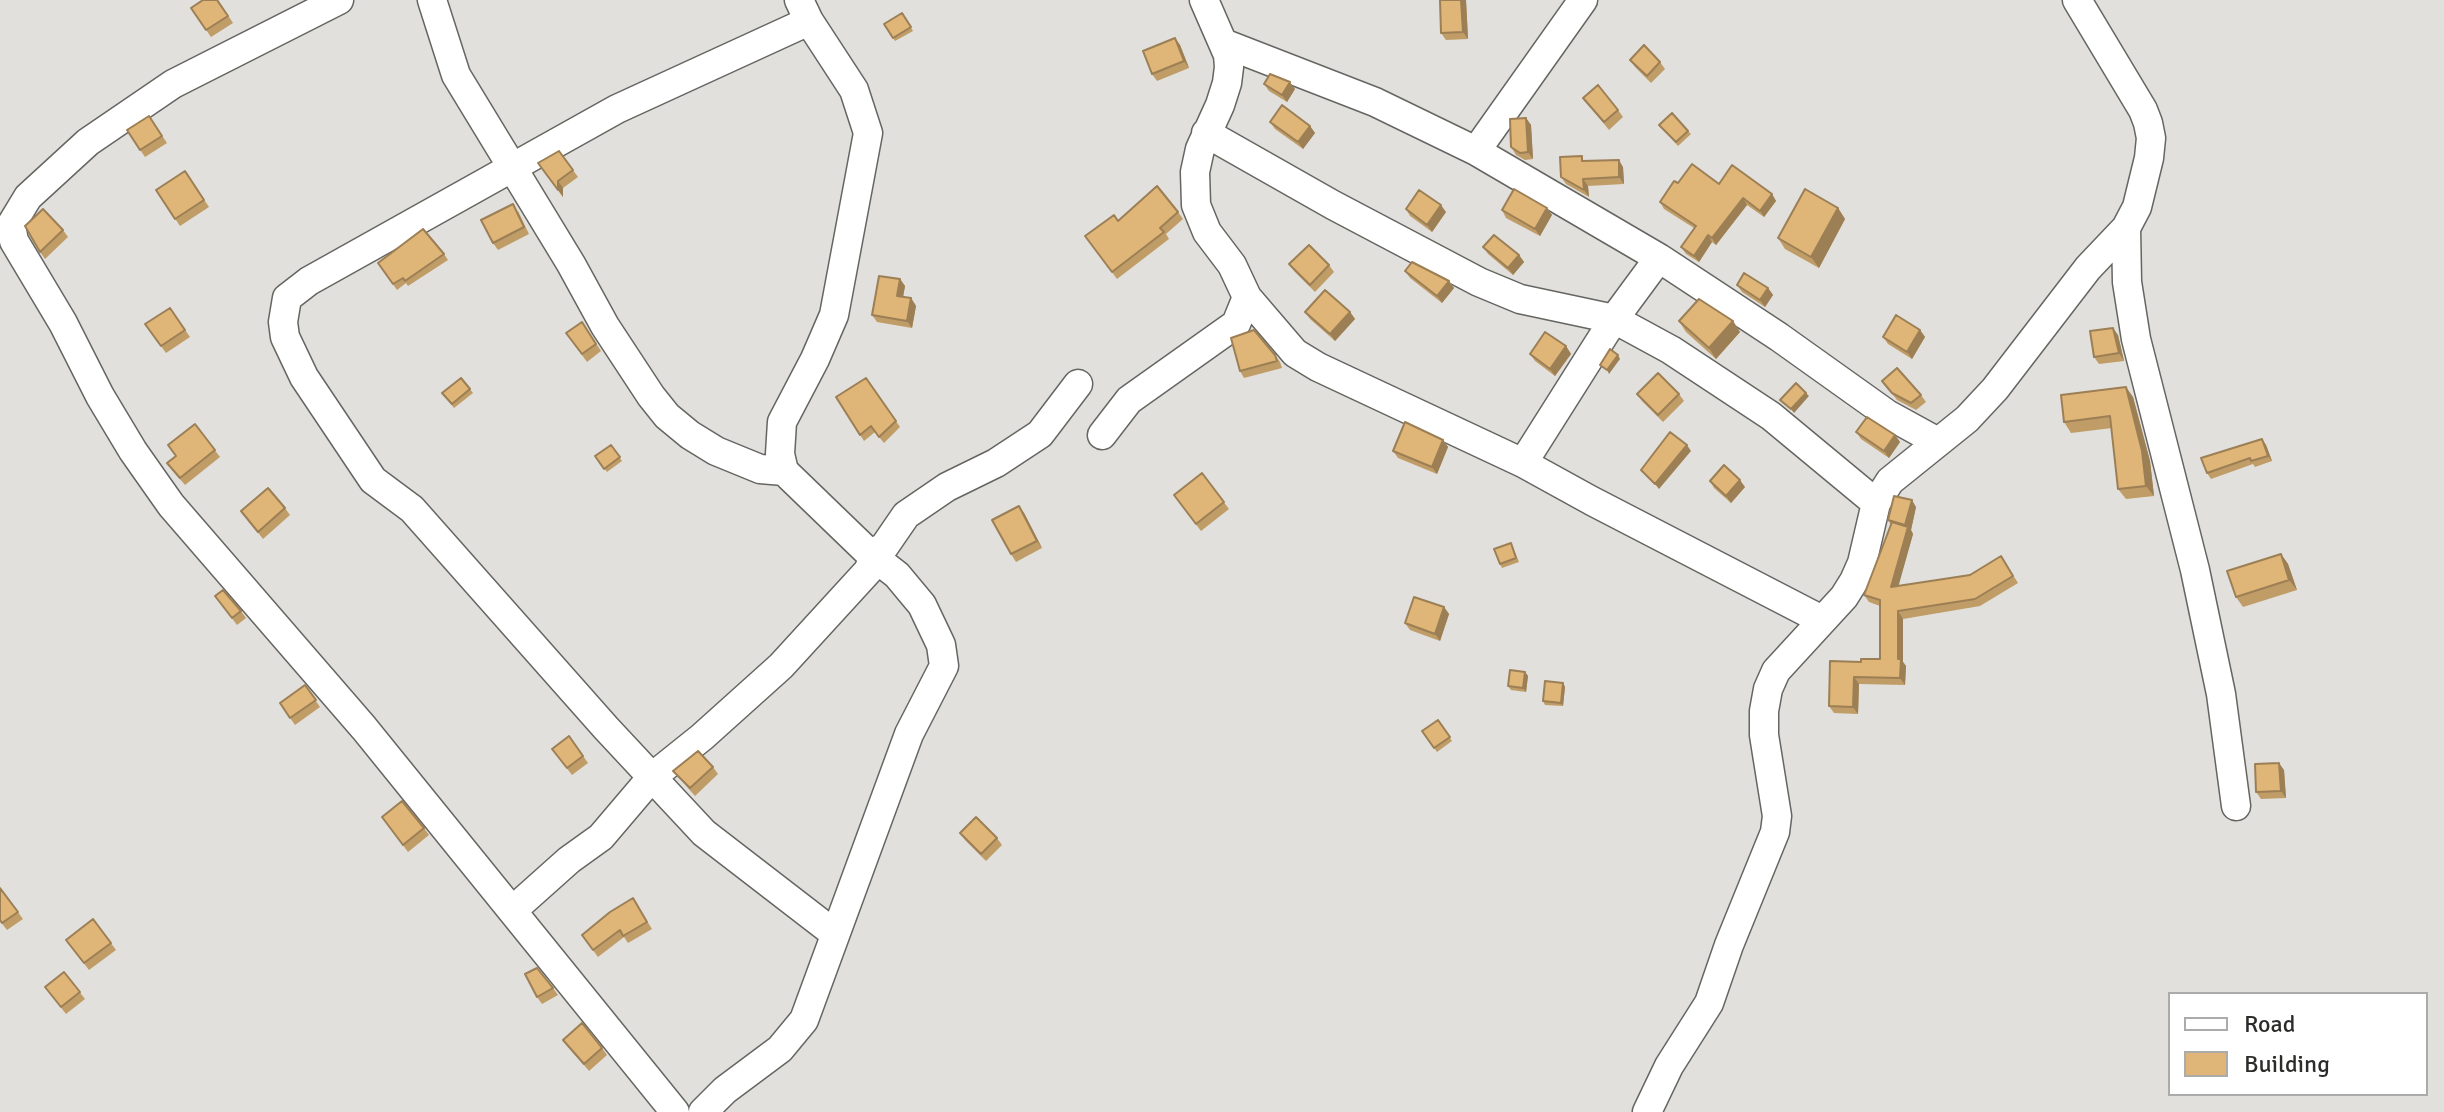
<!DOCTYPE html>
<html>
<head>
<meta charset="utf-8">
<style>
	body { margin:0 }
	#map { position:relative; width:2444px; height:1112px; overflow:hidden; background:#e1e0dd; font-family:Signika,sans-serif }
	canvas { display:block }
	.legend { position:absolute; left:2168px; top:992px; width:260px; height:104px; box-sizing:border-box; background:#fff; border:2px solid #ababaa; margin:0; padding:10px 14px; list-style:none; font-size:24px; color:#2c2c2b }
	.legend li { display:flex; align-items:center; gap:16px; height:40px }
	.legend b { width:40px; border:2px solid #ababaa }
</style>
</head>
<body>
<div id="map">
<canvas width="2444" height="1112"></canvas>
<ul class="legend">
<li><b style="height:10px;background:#fff"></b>Road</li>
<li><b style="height:22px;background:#dfb578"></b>Building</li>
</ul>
</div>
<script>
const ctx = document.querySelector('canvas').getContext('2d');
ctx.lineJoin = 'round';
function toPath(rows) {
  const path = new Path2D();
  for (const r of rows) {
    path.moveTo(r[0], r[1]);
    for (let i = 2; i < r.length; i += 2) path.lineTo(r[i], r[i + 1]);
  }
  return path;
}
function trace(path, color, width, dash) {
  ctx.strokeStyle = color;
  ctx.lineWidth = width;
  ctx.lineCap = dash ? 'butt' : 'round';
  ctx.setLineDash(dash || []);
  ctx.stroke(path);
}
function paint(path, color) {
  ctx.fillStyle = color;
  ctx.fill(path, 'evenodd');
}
const minor = toPath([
	[339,0,173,84,88,142,28,197,11,225,14,241,63,323,100,396,133,451,171,505,364,728,675,1112],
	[432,0,456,75,571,264,605,326,651,396,667,416,690,435,716,451,760,469,784,471],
	[809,21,617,109,309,281,287,298,283,322,285,337,304,377,373,480,412,509,606,728,704,833,835,934],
	[1223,43,1375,102,1476,151,1659,258,1779,337,1887,414,1938,442],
	[1206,133,1333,205,1479,282,1520,299,1614,319,1671,350,1771,416,1876,503],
	[1476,151,1583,0],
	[2126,228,2127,282,2136,339,2195,570,2221,694,2236,806],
	[1247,297,1295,353,1318,367,1523,463,1592,501,1822,620],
	[1102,435,1129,400,1236,324,1247,297,1232,265,1207,232,1196,205,1195,172,1200,149,1220,105,1227,83,1229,67,1228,55,1204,0],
	[1523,463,1614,319,1659,258],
	[870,554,884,547,906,515,947,487,996,463,1040,434,1078,384],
	[513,910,569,860,601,837,652,777,702,737,781,666,868,571,872,562,870,554],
	[703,1112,725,1090,780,1049,804,1020,909,734,944,666,941,645,922,605,897,575,870,554,784,471,780,454,782,422,815,359,834,315,868,133,854,90,809,21,799,0],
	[1647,1112,1669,1066,1709,1003,1729,945,1775,832,1777,816,1764,735,1764,711,1768,689,1776,671,1844,597,1854,581,1862,563,1876,503,1890,481,1967,419,1995,389,2088,268,2126,228,2137,207,2149,158,2151,138,2148,123,2143,110,2077,0]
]);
const wall = toPath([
	[218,0,233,23,211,37,191,8],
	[1440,0,1466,0,1468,39,1446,40,1441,33],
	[902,13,913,31,895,41,884,24],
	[1175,38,1180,45,1189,68,1157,81,1152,74],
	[1630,60,1660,62,1665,69,1651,83,1635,67],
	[1264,84,1295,89,1287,102,1269,91],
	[1583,98,1618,110,1623,117,1609,130],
	[149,116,167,143,145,157,127,130],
	[1526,118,1531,125,1533,159,1525,160,1516,155,1511,147],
	[1270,122,1310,126,1315,133,1303,149,1275,129],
	[1659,125,1688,131,1691,134,1678,146],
	[559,151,578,177,563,188,563,197,538,163],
	[1586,161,1623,167,1624,184,1588,186,1589,197,1566,184,1561,177],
	[185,171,209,207,180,226,156,190],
	[1678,183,1719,184,1772,194,1776,201,1764,217,1747,205,1716,245,1712,242,1699,262,1686,254,1681,247,1694,228,1664,209,1660,202],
	[1547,208,1552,215,1540,236,1506,218,1502,210],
	[1838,208,1845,219,1819,268,1785,249,1778,238],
	[1406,209,1446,212,1432,232,1410,216],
	[518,211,529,234,498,250,493,243],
	[1178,212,1183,219,1166,234,1169,239,1117,279,1085,236,1118,221],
	[63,230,68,237,45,259,40,252],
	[1483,247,1519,255,1524,262,1513,275,1488,254],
	[444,254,448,260,408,286,406,283,397,290,378,263],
	[1289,264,1329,265,1334,272,1315,292,1294,271],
	[1405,271,1449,281,1454,288,1442,303,1410,278],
	[900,279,905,286,903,297,911,298,916,306,912,328,877,322,872,315],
	[1737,285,1768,288,1773,295,1765,307,1742,292],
	[170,308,190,337,166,353,145,324],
	[1305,312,1350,312,1355,319,1335,341,1310,319],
	[1679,321,1733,321,1740,332,1716,359,1686,332],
	[582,322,601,351,587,362,566,333],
	[1920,330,1925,337,1912,359,1888,344,1883,337],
	[2118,335,2124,361,2099,364,2094,357],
	[1566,346,1571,354,1555,376,1535,361,1530,354],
	[1275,355,1280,362,1282,368,1244,378,1240,371],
	[461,378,473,393,454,408,442,393],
	[866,378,900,427,884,443,875,432,864,441,836,397],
	[1882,381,1921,395,1926,402,1916,410,1897,400],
	[1637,394,1679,394,1684,401,1663,422,1642,401],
	[2133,397,2150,461,2154,496,2126,499,2118,489,2112,428,2071,433,2064,422],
	[195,424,220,457,185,485,172,470,176,456],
	[1856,432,1895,435,1900,442,1889,458,1861,439],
	[2262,439,2266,445,2272,461,2255,467,2253,464,2211,479,2207,473],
	[1443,440,1448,447,1437,474,1398,458,1393,451],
	[611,445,622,461,607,472,595,456],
	[1202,473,1229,509,1201,531,1174,495],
	[1710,481,1745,487,1731,503,1714,488],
	[1916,507,1911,530,1913,534,1898,586,1970,575,2001,556,2018,583,1980,606,1903,619,1903,662,1906,666,1905,685,1859,684,1858,714,1834,713,1829,706,1861,662,1880,659,1880,606,1869,602,1864,595,1891,525,1888,520],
	[285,508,290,515,263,539,241,511],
	[1024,513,1042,548,1016,562,1011,554],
	[1513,547,1519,562,1502,568,1500,564],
	[2281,554,2288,564,2297,590,2243,607,2236,597],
	[215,596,241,611,246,618,237,625],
	[1444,607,1449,614,1440,641,1410,630,1405,623],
	[1525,672,1528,676,1526,692,1511,690,1508,686],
	[1563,683,1565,687,1563,706,1545,705,1543,701],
	[305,685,320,707,295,725,280,703],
	[1438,720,1452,741,1437,752,1422,731],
	[569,736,588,763,572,775,552,749],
	[713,767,718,774,695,796,673,771],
	[2284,770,2286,798,2261,799,2256,792],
	[382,817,424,828,429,835,408,852],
	[960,833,997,838,1002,845,986,861,965,840],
	[0,888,23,919,7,930,0,921],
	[633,898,652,929,628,943,624,937,598,957,582,935],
	[93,919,116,950,89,970,66,940],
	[64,972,85,999,66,1014,45,987],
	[553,988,558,995,542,1004,537,997],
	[563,1040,602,1048,607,1055,589,1071]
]);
const shadedWall = toPath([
	[1461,0,1466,0,1468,39,1463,32],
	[1175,38,1180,45,1189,68,1184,61],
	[1290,82,1295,89,1287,102,1282,95],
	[1526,118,1531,125,1533,159,1528,152],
	[1310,126,1315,133,1303,149,1298,142],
	[1619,160,1623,167,1624,184,1619,177],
	[1583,179,1588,186,1589,197,1584,190],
	[558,181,563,188,563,197,558,190],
	[1772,194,1776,201,1764,217,1760,211],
	[1743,198,1747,205,1716,245,1712,238],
	[1441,205,1446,212,1432,232,1427,225],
	[1547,208,1552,215,1540,236,1535,229],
	[1838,208,1845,219,1819,268,1811,257],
	[1708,235,1712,242,1699,262,1694,256],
	[1519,255,1524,262,1513,275,1508,268],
	[900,279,905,286,902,303,897,296],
	[1449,281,1454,288,1442,303,1437,296],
	[1768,288,1773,295,1765,307,1760,300],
	[911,298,916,306,912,328,907,321],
	[1350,312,1355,319,1335,341,1330,334],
	[1733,321,1740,332,1716,359,1709,348],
	[2113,328,2118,335,2124,361,2119,353],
	[1920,330,1925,337,1912,359,1907,352],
	[1566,346,1571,354,1555,376,1550,369],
	[1618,355,1620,359,1609,374,1607,370],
	[2126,387,2133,397,2150,461,2154,496,2146,486],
	[1806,393,1809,396,1794,413,1791,409],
	[1895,435,1900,442,1889,458,1884,451],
	[2262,439,2266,445,2272,461,2268,456],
	[1443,440,1448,447,1437,474,1432,467],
	[1687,445,1691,451,1659,489,1655,484],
	[1740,480,1745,487,1731,503,1726,496],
	[1912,500,1916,507,1911,530,1913,534,1896,595,1891,587,1908,529,1905,525],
	[1019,506,1024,513,1042,548,1037,541],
	[2281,554,2288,564,2297,590,2289,580],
	[1444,607,1449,614,1440,641,1435,634],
	[1898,611,1903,619,1903,662,1906,666,1905,685,1900,678,1898,659],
	[1525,672,1528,676,1526,692,1523,688],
	[1854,677,1859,684,1858,714,1853,707],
	[1563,683,1565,687,1563,706,1561,703],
	[2279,763,2284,770,2286,798,2281,791]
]);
const building = toPath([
	[203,0,217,0,228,16,206,30,191,8,203,0],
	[1440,0,1461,0,1463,32,1441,33,1440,0],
	[902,13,911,27,893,38,884,24,902,13],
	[1175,38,1184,61,1152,74,1143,51,1175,38],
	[1644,45,1660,62,1647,76,1630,60,1644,45],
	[1270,74,1290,82,1282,95,1264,84,1270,74],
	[1598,85,1618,110,1604,122,1583,98,1598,85],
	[1282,105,1310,126,1298,142,1270,122,1282,105],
	[1672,113,1688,131,1676,142,1659,125,1672,113],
	[149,116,162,136,140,150,127,130,149,116],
	[1526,118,1528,152,1520,153,1511,147,1510,119,1526,118],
	[559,151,573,170,558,181,558,190,538,163,559,151],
	[1582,156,1582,161,1619,160,1619,177,1583,179,1584,190,1561,177,1560,157,1582,156],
	[1692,164,1719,184,1732,165,1772,194,1760,211,1743,198,1712,238,1708,235,1694,256,1681,247,1696,226,1660,202,1674,181,1678,183,1692,164],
	[185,171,204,200,175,219,156,190,185,171],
	[1157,186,1178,212,1160,228,1164,232,1112,272,1085,236,1114,215,1118,221,1157,186],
	[1514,189,1547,208,1535,229,1502,210,1514,189],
	[1805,189,1838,208,1811,257,1778,238,1805,189],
	[1419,190,1441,205,1427,225,1406,209,1419,190],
	[513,204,524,227,493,243,481,220,513,204],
	[43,209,63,230,40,252,25,226,43,209],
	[423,229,444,254,405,281,403,278,393,284,378,263,423,229],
	[1494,235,1519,255,1508,268,1483,247,1494,235],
	[1309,245,1329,265,1310,285,1289,264,1309,245],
	[1412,262,1449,281,1437,296,1405,271,1412,262],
	[1744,273,1768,288,1760,300,1737,285,1744,273],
	[879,276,900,279,897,296,911,298,907,321,872,315,879,276],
	[1325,290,1350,312,1330,334,1305,312,1325,290],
	[1699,299,1733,321,1709,348,1679,321,1699,299],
	[170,308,185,330,161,346,145,324,170,308],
	[1896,315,1920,330,1907,352,1883,337,1896,315],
	[582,322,596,344,582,354,566,333,582,322],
	[2113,328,2119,353,2094,357,2090,331,2113,328],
	[1254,330,1275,355,1277,361,1240,371,1231,338,1254,330],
	[1545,332,1566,346,1550,369,1530,354,1545,332],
	[1610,349,1618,355,1607,370,1600,365,1610,349],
	[1897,368,1921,395,1911,403,1892,393,1882,381,1897,368],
	[1658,373,1679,394,1658,415,1637,394,1658,373],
	[461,378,470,389,452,404,442,393,461,378],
	[866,378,896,421,879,437,871,426,860,435,836,397,866,378],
	[1796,383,1806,393,1791,409,1780,400,1796,383],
	[2126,387,2142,451,2146,486,2118,489,2110,416,2064,422,2061,395,2126,387],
	[1867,417,1895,435,1884,451,1856,432,1867,417],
	[1405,422,1443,440,1432,467,1393,451,1405,422],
	[195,424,215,450,180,478,167,463,176,456,168,445,195,424],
	[1670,432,1687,445,1655,484,1641,470,1670,432],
	[2262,439,2268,456,2251,461,2250,458,2207,473,2201,458,2262,439],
	[611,445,620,457,604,469,595,456,611,445],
	[1724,465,1740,480,1726,496,1710,481,1724,465],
	[1202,473,1224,502,1196,524,1174,495,1202,473],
	[268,488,285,508,258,532,241,511,268,488],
	[1894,496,1912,500,1905,525,1888,520,1894,496],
	[1019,506,1037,541,1011,554,992,520,1019,506],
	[1892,522,1908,527,1891,587,1970,575,2001,556,2013,576,1975,599,1898,611,1898,659,1901,659,1900,678,1854,677,1853,707,1829,706,1830,661,1861,662,1861,659,1880,659,1880,600,1864,595,1892,522],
	[1511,543,1516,558,1500,564,1494,549,1511,543],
	[2281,554,2289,580,2236,597,2227,571,2281,554],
	[223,590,241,611,232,618,215,596,223,590],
	[1414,597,1444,607,1435,634,1405,623,1414,597],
	[1510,670,1525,672,1523,688,1508,686,1510,670],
	[1545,681,1563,683,1561,703,1543,701,1545,681],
	[305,685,316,700,290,718,280,703,305,685],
	[1438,720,1450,737,1434,748,1422,731,1438,720],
	[569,736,583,756,567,768,552,749,569,736],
	[698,751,713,767,690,788,673,771,698,751],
	[2279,763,2281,791,2256,792,2255,764,2279,763],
	[402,801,424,828,403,845,382,817,402,801],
	[976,817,997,838,981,854,960,833,976,817],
	[0,888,18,912,2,923,0,920,0,888],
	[633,898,647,922,623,936,620,930,593,950,582,935,610,912,633,898],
	[93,919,111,943,84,963,66,940,93,919],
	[537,968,553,988,537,997,525,974,537,968],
	[64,972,80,992,61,1007,45,987,64,972],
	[582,1023,602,1048,584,1064,563,1040,582,1023]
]);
trace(minor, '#656562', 31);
trace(minor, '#fff', 28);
paint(wall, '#c09c67');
paint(shadedWall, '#9c7f54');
paint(building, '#dfb578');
trace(building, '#9c7f54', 2);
</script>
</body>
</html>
